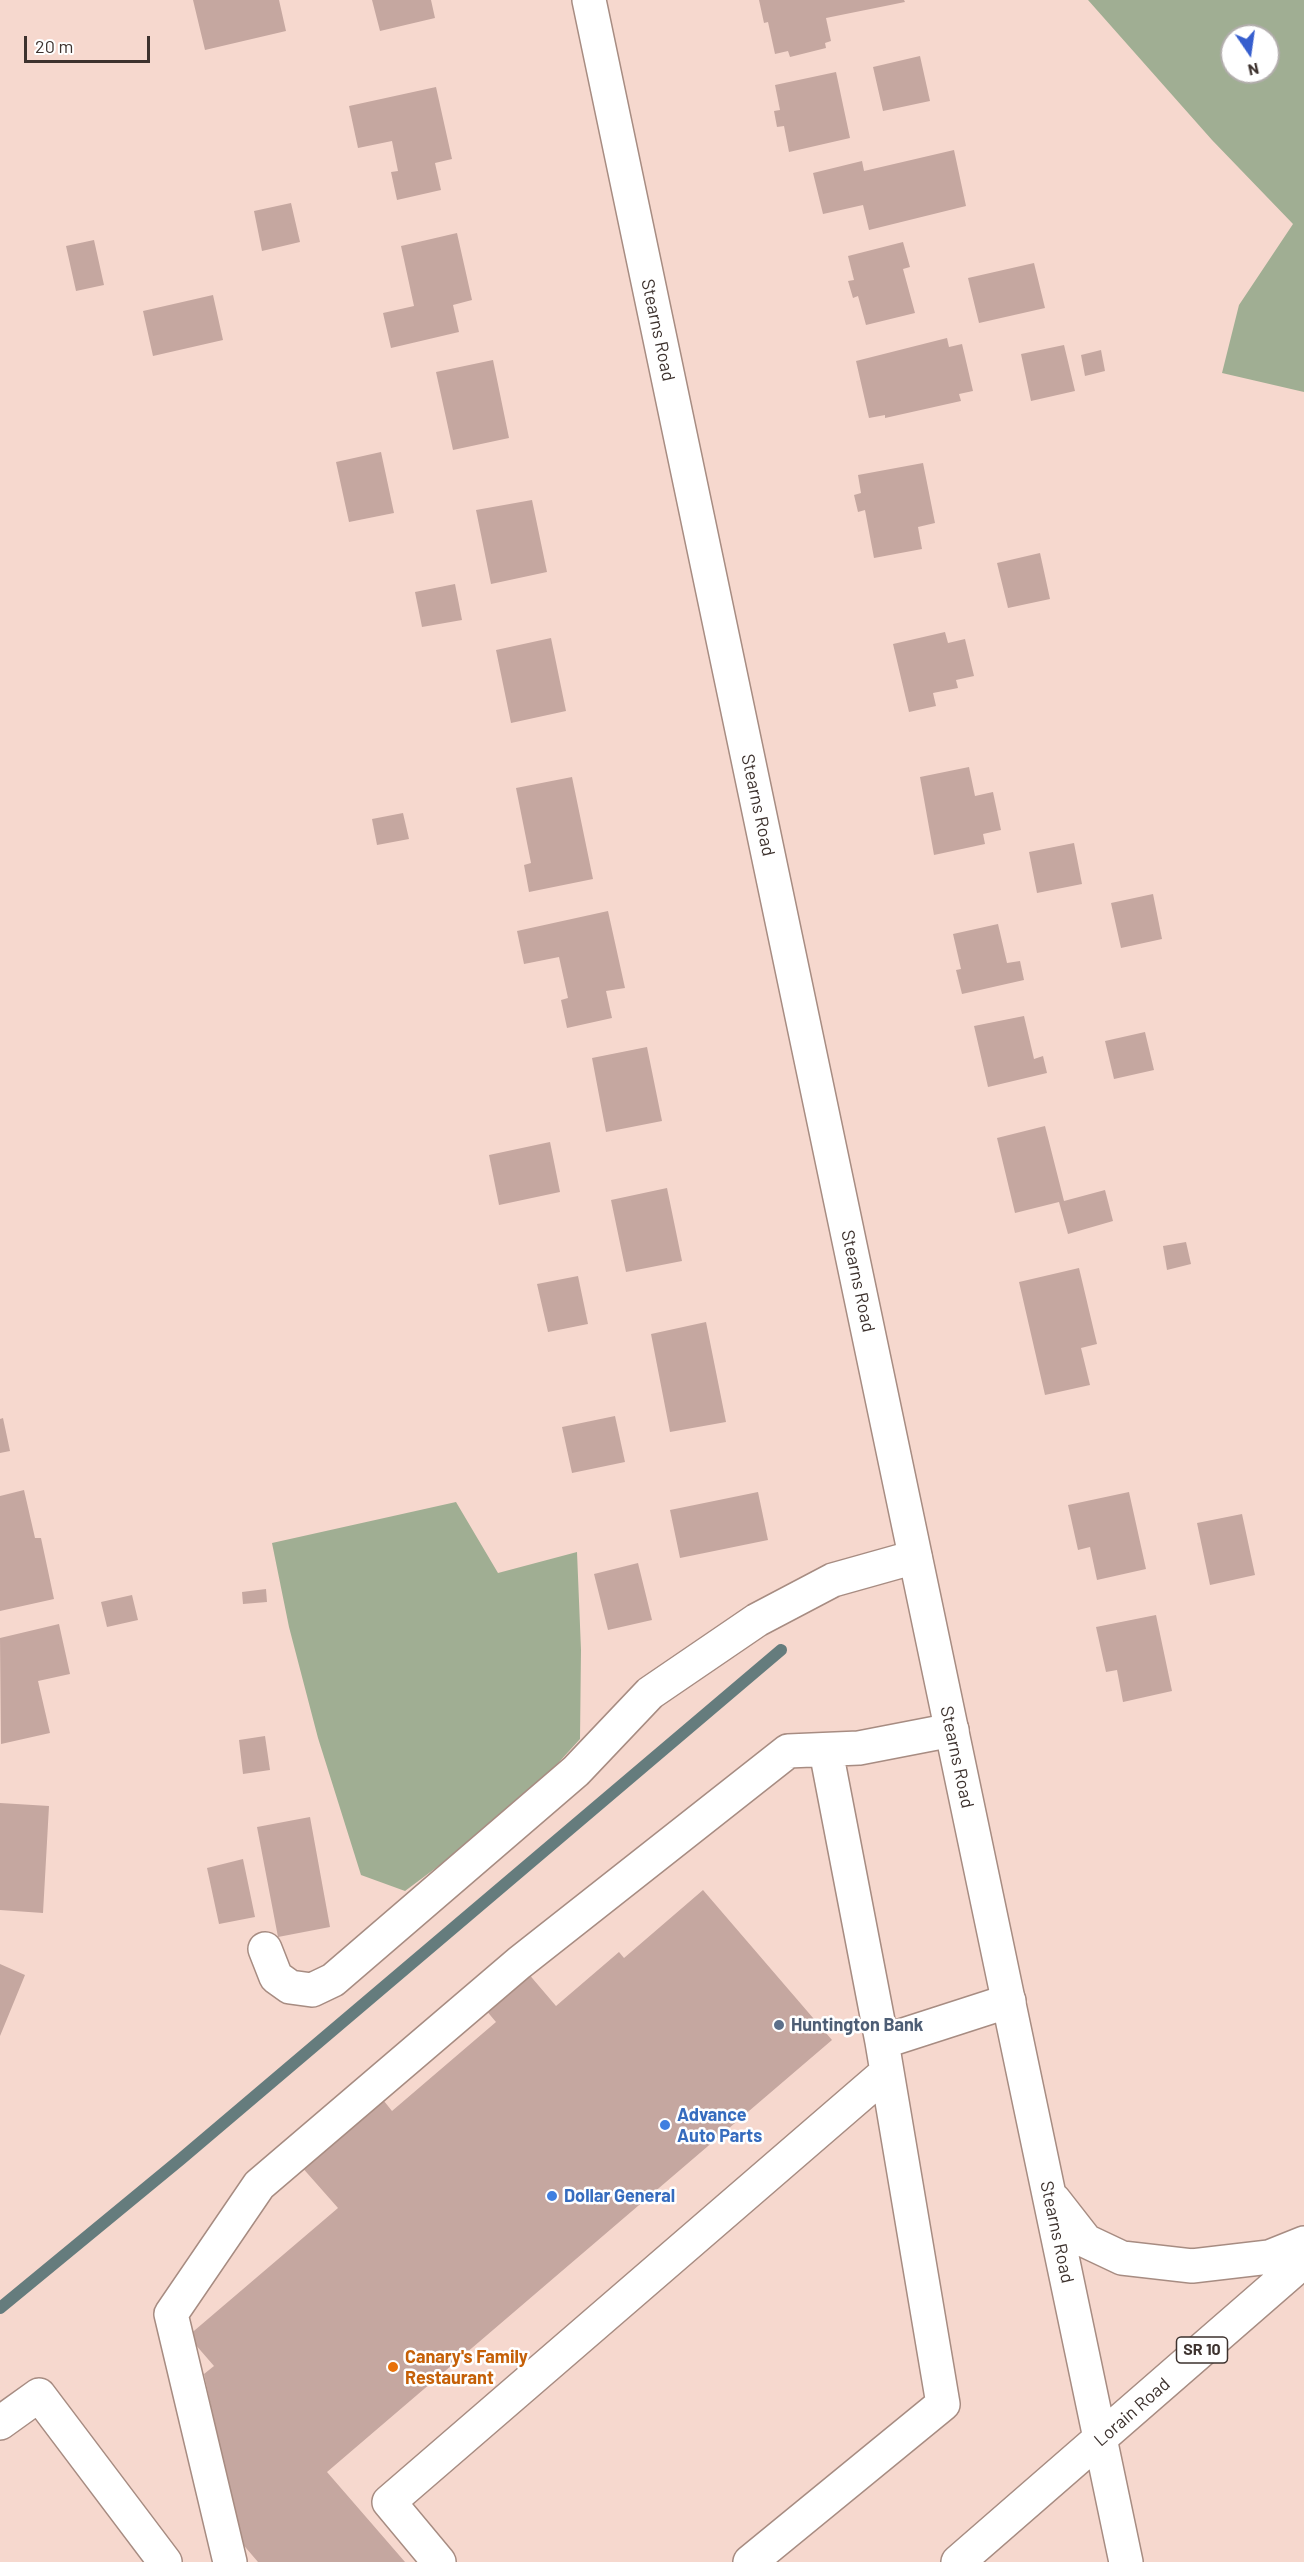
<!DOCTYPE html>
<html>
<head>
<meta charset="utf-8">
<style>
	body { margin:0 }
	#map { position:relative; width:1304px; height:2562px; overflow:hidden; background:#f6d8ce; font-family:Barlow,sans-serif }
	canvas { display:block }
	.north { position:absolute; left:1220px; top:24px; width:60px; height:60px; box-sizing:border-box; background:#fff; border:2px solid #b1adab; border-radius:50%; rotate:167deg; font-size:16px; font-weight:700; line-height:24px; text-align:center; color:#3d322e }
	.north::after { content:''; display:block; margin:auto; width:21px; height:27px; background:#365ece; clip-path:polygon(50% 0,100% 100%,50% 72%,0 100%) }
	.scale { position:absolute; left:24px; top:36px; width:126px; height:27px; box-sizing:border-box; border:3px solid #3d322e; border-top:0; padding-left:8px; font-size:18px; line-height:21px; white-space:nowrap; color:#3d322e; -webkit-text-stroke:4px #fff; paint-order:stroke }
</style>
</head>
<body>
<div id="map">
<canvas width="1304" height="2562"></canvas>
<div class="north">N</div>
<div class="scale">20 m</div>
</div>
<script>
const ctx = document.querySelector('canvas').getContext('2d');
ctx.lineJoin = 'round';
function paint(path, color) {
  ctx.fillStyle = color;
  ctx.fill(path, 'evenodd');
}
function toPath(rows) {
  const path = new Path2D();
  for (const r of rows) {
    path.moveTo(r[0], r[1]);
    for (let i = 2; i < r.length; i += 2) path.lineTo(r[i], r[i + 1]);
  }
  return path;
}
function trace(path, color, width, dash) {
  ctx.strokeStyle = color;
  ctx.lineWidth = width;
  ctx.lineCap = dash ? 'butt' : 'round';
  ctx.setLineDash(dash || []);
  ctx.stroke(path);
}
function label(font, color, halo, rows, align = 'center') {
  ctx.font = font + ' Barlow,sans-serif';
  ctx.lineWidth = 5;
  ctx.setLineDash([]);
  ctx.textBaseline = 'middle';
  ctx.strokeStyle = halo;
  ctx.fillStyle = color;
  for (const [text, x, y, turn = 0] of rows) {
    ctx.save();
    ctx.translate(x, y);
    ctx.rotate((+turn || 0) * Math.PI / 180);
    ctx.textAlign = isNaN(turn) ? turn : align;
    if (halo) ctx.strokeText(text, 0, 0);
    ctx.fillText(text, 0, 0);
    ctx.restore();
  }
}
const forest = toPath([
	[1088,0,1304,0,1304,392,1222,373,1239,305,1293,224,1212,140],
	[1232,36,1268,36,1268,72,1232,72],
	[456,1502,498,1573,577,1552,581,1650,580,1739,520,1805,405,1891,361,1875,318,1738,289,1627,272,1543]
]);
const stream = toPath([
	[0,2308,181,2159,781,1650]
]);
const building = toPath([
	[193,0,279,0,286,31,205,50],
	[372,0,431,0,435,18,380,31],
	[759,0,904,0,905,2,826,18,831,41,825,43,826,48,790,57,788,51,775,54,768,22,764,23],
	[920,56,930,101,883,111,873,67],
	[836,72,850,138,789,152,784,126,777,127,774,111,780,110,775,85],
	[436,87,452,159,435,163,441,190,397,200,391,172,398,171,392,141,358,148,349,106],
	[954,150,966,206,869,230,863,205,823,214,813,173,862,161,864,171],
	[291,203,300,242,262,251,254,211],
	[457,233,472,300,453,305,459,332,391,348,383,313,414,306,401,246],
	[94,240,104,285,76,291,66,246],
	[903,242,910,267,903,269,915,313,866,325,858,296,853,298,848,281,854,280,848,256],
	[1034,263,1045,308,979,323,968,278],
	[213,295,223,340,153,356,143,311],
	[947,338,949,347,962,344,973,391,959,394,961,401,885,418,885,415,869,418,856,361],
	[1064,345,1075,391,1031,401,1021,354],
	[1101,350,1105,371,1085,376,1081,355],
	[493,360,509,438,453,450,436,372],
	[381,452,394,513,349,522,336,462],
	[923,463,935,523,918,527,922,549,874,558,865,510,858,512,854,495,861,493,858,475],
	[532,500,547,572,491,584,476,510],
	[1040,553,1050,599,1008,608,997,563],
	[455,584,462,620,422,627,415,592],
	[945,632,948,643,965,639,974,676,956,680,958,688,933,693,936,706,909,712,893,644],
	[551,638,566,711,511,723,496,650],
	[969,767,975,796,993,792,1001,830,983,834,985,844,934,855,920,777],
	[572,777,593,879,529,892,524,865,531,863,516,788],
	[403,813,409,839,377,845,372,819],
	[1074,843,1082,884,1037,893,1029,852],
	[1153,894,1162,939,1121,948,1111,903],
	[608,911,625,988,606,991,612,1018,567,1028,561,1000,568,998,559,957,524,964,517,931],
	[998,924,1007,963,1020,961,1024,980,962,994,956,970,961,969,953,934],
	[1024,1016,1034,1059,1043,1056,1047,1073,988,1087,974,1026],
	[1145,1032,1154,1070,1114,1079,1105,1041],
	[647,1047,662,1121,606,1132,592,1058],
	[1045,1126,1064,1201,1105,1190,1113,1221,1068,1234,1059,1202,1015,1213,997,1138],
	[550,1142,560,1192,499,1205,489,1155],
	[667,1188,682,1261,626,1272,611,1200],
	[1186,1242,1191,1264,1167,1270,1163,1246],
	[1079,1268,1097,1344,1081,1348,1090,1385,1045,1395,1019,1282],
	[578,1276,588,1324,548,1332,537,1284],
	[706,1322,726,1422,670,1432,651,1334],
	[615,1416,625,1462,572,1473,562,1427],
	[3,1418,10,1451,0,1453,0,1419],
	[24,1490,35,1538,41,1538,54,1599,0,1611,0,1496],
	[758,1492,768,1540,680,1558,670,1510],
	[1129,1492,1146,1569,1097,1580,1090,1547,1078,1550,1068,1505],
	[1242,1514,1255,1575,1210,1585,1197,1523],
	[638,1563,652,1620,608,1630,594,1574],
	[266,1589,267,1602,243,1604,242,1592],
	[132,1595,138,1620,107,1627,101,1602],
	[1156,1615,1172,1691,1123,1702,1117,1670,1106,1672,1096,1627],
	[59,1624,70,1674,38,1681,50,1733,1,1744,0,1638],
	[265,1736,270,1770,243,1774,239,1740],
	[0,1803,49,1806,43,1913,0,1910],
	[310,1817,330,1927,278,1937,257,1827],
	[243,1859,255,1917,219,1924,207,1868],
	[703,1890,832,2040,327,2472,405,2562,258,2562,240,2541,204,2374,214,2366,188,2336,338,2208,300,2165,380,2096,392,2111,496,2022,485,2009,527,1972,556,2006,619,1952,624,1958],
	[0,1964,25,1975,0,2036]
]);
const minor = toPath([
	[826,1751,882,2042],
	[265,1949,276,1977,290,1987,312,1990,333,1980,576,1771,650,1693,757,1620,833,1580,915,1557],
	[0,2423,39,2395,165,2562],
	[230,2562,171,2314,259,2185,519,1963,788,1751,859,1748,952,1730],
	[439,2562,389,2502,887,2072],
	[750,2562,943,2404,882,2042,1009,2001]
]);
const major = toPath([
	[589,0,1126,2562],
	[1054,2200,1086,2241,1122,2258,1192,2266,1269,2257,1304,2243],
	[958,2562,1304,2261]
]);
const markers = [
	[779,2025,6,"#5c6f8a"],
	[665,2125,6,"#3f7fe0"],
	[552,2196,6,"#3f7fe0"],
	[393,2367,6,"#e8710a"]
];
const shields = [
	[1202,2350,51]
];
const shieldNames = [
	["SR 10",1202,2350]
];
const streetNames = [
	["Stearns Road",658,330,78],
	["Stearns Road",758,805,78],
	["Stearns Road",858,1281,78],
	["Stearns Road",957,1757,78],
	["Stearns Road",1057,2232,78],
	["Lorain Road",1132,2412,-41]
];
const serviceNames = [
	["Huntington Bank",791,2025]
];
const shopNames = [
	["Advance",677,2115],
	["Auto Parts",677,2136],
	["Dollar General",564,2196]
];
const foodNames = [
	["Canary's Family",405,2357],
	["Restaurant",405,2378]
];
paint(forest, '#a0ae93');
trace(stream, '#657c7d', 12);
paint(building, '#c5a7a0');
trace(minor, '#a78c82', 36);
trace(major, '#a78c82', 36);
trace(minor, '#fff', 33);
trace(major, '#fff', 33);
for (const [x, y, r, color] of markers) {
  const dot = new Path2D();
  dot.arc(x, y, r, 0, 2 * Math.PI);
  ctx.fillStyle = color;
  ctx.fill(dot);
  trace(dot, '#fff', 2);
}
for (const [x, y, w] of shields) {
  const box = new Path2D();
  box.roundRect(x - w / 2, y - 13, w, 26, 4.5);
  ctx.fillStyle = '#fff';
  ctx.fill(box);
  trace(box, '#3d322e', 1.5);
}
label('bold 16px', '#3d322e', null, shieldNames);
label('18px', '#3d322e', '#fff', streetNames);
label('bold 18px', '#4e5e75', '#fff', serviceNames, 'left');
label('bold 18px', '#366cbe', '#fff', shopNames, 'left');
label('bold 18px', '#c56008', '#fff', foodNames, 'left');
</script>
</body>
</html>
